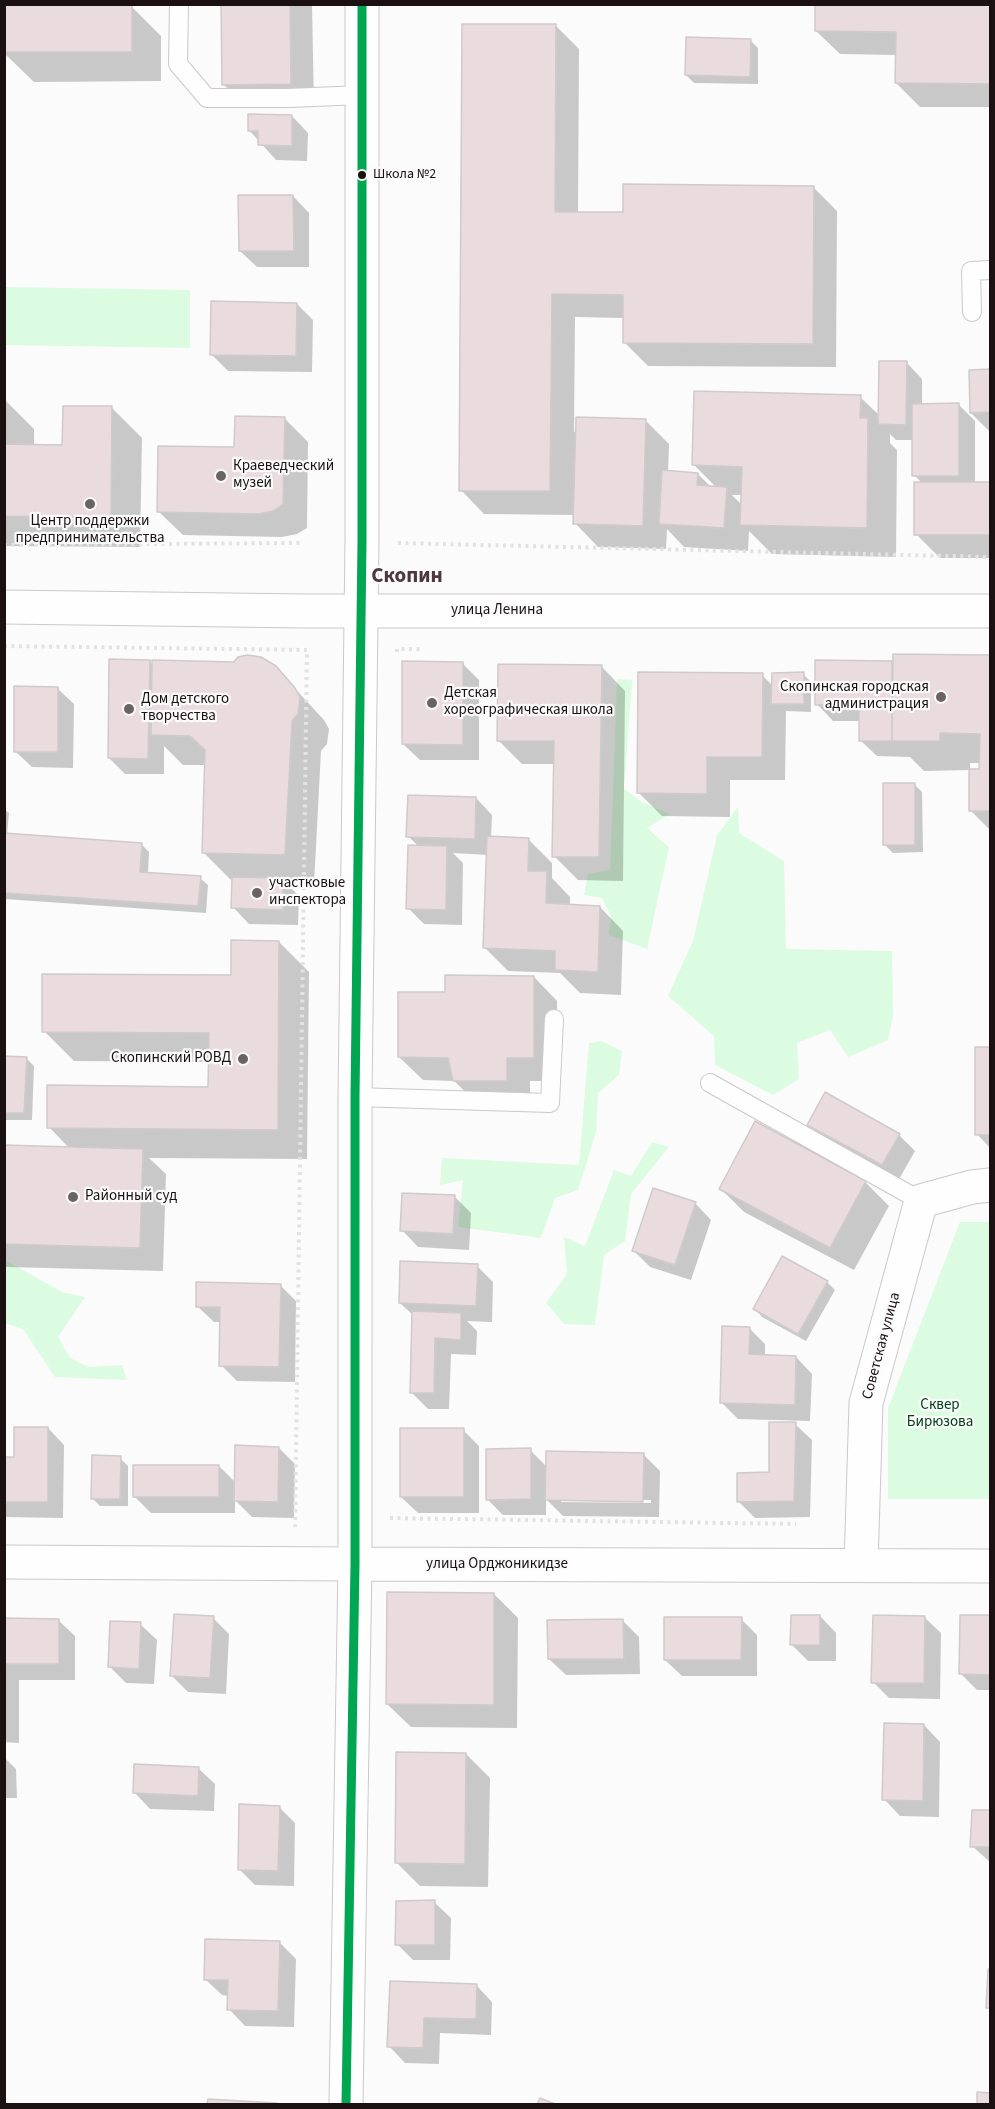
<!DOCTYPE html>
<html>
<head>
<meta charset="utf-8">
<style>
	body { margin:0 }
	#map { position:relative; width:995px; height:2109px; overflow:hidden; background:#fbfbfb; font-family:"Source Sans 3",sans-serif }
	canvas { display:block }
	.frame { position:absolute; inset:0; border:6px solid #1b1113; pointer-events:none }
</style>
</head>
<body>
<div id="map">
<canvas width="995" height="2109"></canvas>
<div class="frame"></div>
</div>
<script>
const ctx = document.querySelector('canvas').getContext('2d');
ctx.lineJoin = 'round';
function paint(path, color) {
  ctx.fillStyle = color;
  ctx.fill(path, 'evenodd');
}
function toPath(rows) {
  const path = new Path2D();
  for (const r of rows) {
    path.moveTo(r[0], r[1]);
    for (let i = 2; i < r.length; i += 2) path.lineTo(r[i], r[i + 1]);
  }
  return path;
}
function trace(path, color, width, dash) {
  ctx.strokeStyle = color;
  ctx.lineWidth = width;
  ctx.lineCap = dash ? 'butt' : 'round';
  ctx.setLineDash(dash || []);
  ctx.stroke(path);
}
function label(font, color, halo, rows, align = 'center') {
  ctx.font = font + ' "Source Sans 3",sans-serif';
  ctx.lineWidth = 4.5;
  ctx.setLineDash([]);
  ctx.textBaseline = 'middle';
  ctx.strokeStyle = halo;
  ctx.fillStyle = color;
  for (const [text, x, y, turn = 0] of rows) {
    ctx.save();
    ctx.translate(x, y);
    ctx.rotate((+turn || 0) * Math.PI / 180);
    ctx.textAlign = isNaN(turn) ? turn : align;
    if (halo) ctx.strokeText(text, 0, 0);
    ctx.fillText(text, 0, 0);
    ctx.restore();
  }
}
const green = toPath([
	[5,287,190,290,190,348,5,345],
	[617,679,632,680,624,789,642,802,670,814,647,828,669,847,647,949,609,935,611,916,602,898,584,895,588,874,610,870],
	[738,807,739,833,784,861,786,949,892,951,893,1016,888,1040,848,1057,830,1030,797,1043,799,1079,773,1095,715,1065,714,1036,668,996,693,941,717,835],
	[601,1041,622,1051,619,1075,598,1093,596,1132,578,1190,555,1198,541,1238,458,1227,463,1180,440,1185,442,1158,579,1165,589,1043],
	[652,1142,669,1147,631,1194,625,1241,604,1255,595,1325,564,1324,546,1303,567,1274,564,1237,585,1246,614,1170,631,1176],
	[960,1222,990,1222,990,1499,888,1499,888,1408],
	[5,1260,62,1292,85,1297,58,1337,70,1358,89,1367,122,1365,127,1380,55,1377,23,1329,5,1323]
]);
const shadow = toPath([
	[4,4,131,6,161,36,161,81,34,82,4,53],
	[223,4,312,4,314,107,248,108,224,85],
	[816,4,990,4,990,107,920,107,896,83,897,55,840,54,816,31],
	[556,26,579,49,578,214,625,214,813,187,837,211,836,367,648,366,624,342,624,318,575,317,574,432,645,420,669,444,668,472,698,474,711,487,717,488,693,464,860,397,880,416,906,362,922,379,922,405,959,405,975,421,975,483,990,483,990,558,940,558,916,534,922,483,914,475,914,440,896,440,890,434,890,443,897,450,896,557,772,554,749,531,748,551,684,547,667,529,666,549,598,547,575,523,575,515,484,514,461,490],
	[732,495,742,495,742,505],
	[750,40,758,48,758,84,694,83,686,75],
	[292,116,308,133,307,161,276,160,249,130],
	[293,196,309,213,309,267,257,267,240,251],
	[297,304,313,320,312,372,228,371,212,355],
	[970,371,990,371,990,432,971,413],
	[4,399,34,429,34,446,64,446,112,408,142,438,140,547,4,546],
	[284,418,308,442,307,528,297,534,282,537,183,535,159,512,236,448],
	[894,655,990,656,990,830,970,810,981,771,981,763,970,763,970,770,924,771,910,757,877,756,860,740,860,721,833,721,817,704,892,662,894,665],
	[149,661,154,666,275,667,324,720,329,729,327,744,321,751,314,885,287,884,299,896,298,925,249,924,233,907,233,882,203,852,206,765,183,765,164,746,164,774,125,774,109,758],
	[462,663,479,680,479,760,420,760,403,744],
	[602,667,625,691,623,881,578,880,554,856,555,764,522,764,498,740],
	[803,674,811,682,811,712,786,711,785,780,730,780,730,817,662,816,638,792,762,675,773,686],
	[57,688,74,704,73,768,32,767,15,751],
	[914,784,922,792,923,852,893,853,885,845],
	[476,798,492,815,491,838,528,839,552,863,552,878,570,897,570,906,600,907,623,931,621,995,580,993,560,973,508,971,484,947,488,855,453,853,463,863,462,925,424,924,408,908,418,846,408,836],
	[4,809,9,813,7,835,141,844,149,852,148,874,200,878,208,885,206,913,4,899],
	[4,914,6,915,4,965],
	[279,942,309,972,307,1159,149,1158,166,1174,163,1271,7,1267,4,1265,4,1147,70,1149,49,1127,210,1088,210,1062,74,1061,44,1031,233,977],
	[534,977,557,1001,557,1081,530,1081,530,1104,478,1104,454,1081,423,1080,399,1057],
	[976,1048,990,1048,990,1148,977,1134],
	[4,1058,26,1058,34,1066,32,1120,4,1120],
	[809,1124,899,1135,915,1151,898,1181,826,1141],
	[865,1182,889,1206,854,1270,744,1212,721,1189],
	[455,1197,471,1213,469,1250,418,1247,402,1230],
	[695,1203,711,1220,691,1280,650,1267,634,1251],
	[477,1266,493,1282,492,1322,467,1321,477,1331,476,1355,451,1354,449,1409,428,1409,411,1392,414,1316,400,1303],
	[827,1282,835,1290,806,1341,762,1317,755,1309],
	[280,1285,296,1301,295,1382,237,1381,221,1365,222,1322,214,1322,197,1306],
	[749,1328,765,1344,765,1356,796,1357,812,1374,810,1421,738,1419,721,1402],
	[795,1424,812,1440,810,1517,755,1518,739,1502,771,1474],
	[48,1428,64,1445,63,1518,4,1517,4,1458,15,1459],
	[463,1430,479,1446,479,1513,418,1513,401,1497],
	[279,1448,295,1464,294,1518,252,1517,235,1500,235,1513,151,1513,135,1497,219,1466,236,1483],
	[530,1450,547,1467,643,1454,660,1471,659,1517,563,1516,546,1499,546,1515,503,1515,487,1499],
	[561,1499,651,1500,651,1503,561,1502],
	[120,1458,128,1466,128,1506,100,1506,92,1498],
	[494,1594,518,1618,517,1728,411,1727,387,1704],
	[820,1616,836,1633,836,1661,808,1661,792,1645],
	[924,1617,941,1633,940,1699,889,1698,873,1682],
	[962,1617,990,1617,990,1690,977,1690,961,1674],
	[213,1618,229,1634,226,1694,188,1692,171,1675],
	[741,1619,757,1635,757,1676,682,1676,665,1660],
	[4,1620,58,1620,75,1636,75,1680,19,1680,19,1743,4,1742],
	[623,1621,639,1637,640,1674,566,1675,549,1659],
	[140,1624,157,1640,154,1684,126,1683,110,1667],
	[924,1725,940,1742,939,1817,900,1816,884,1799],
	[466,1754,490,1778,488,1887,420,1886,397,1863],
	[4,1757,16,1769,17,1798,4,1798],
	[198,1768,215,1784,214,1811,150,1809,134,1792],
	[279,1807,295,1823,294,1886,255,1885,239,1869],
	[973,1811,990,1812,990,1862,972,1846],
	[434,1902,451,1918,450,1960,413,1960,397,1944],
	[279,1942,296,1959,294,2027,245,2026,229,2009,229,1996,222,1995,205,1979],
	[989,1970,990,1970,990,2010,988,2007],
	[391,1982,476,1985,492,2002,491,2035,440,2033,439,2064,405,2063,389,2046],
	[209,2101,276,2104,209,2104]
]);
const building = toPath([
	[4,4,132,5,132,52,4,52,4,4],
	[221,4,290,4,291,84,222,85,221,4],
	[815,4,990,4,990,84,895,83,896,32,815,31,815,4],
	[462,24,556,24,555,212,623,212,623,184,814,186,813,344,623,343,623,295,552,294,550,491,459,491,462,24],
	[686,37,751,39,750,77,685,75,686,37],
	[248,114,292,115,292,146,258,145,258,131,248,131,248,114],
	[238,195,293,195,294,251,239,251,238,195],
	[211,301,297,303,296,356,210,355,211,301],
	[879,361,907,361,906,425,878,424,879,361],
	[990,369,990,412,970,413,969,370,990,369],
	[694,391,861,395,860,418,868,418,867,528,740,525,742,467,692,465,694,391],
	[959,403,959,476,912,476,912,404,959,403],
	[63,406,112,406,111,517,4,516,4,444,62,445,63,406],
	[235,416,285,417,283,504,273,511,258,514,157,512,158,446,234,447,235,416],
	[576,417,646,419,643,526,573,524,576,417],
	[662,470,698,473,697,485,727,487,724,528,659,524,662,470],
	[914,482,990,482,990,535,914,535,914,482],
	[893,654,990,655,990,811,969,811,969,769,979,769,980,734,940,733,940,741,892,741,893,654],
	[247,655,261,657,276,666,295,688,300,697,298,714,292,721,285,855,202,853,205,750,190,736,151,735,152,660,234,662,238,657,247,655],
	[109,659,150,660,148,759,108,758,109,659],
	[815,660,892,661,892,741,859,741,859,705,815,705,815,660],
	[402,661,463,662,463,745,402,744,402,661],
	[498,664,602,665,599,857,552,857,554,741,497,741,498,664],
	[638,672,763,673,762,757,707,757,707,794,637,793,638,672],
	[804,672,804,704,771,704,772,673,804,672],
	[14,686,58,687,58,752,14,752,14,686],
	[883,783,915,783,915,845,883,845,883,783],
	[408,795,476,797,475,839,406,837,408,795],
	[4,833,142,843,140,872,201,876,198,906,4,893,4,833],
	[487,836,529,838,528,871,547,871,546,903,600,906,598,972,555,970,555,951,483,948,487,836],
	[408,845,447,846,446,910,406,909,408,845],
	[232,877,283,878,283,910,231,908,232,877],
	[231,940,279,941,278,1130,47,1128,47,1085,208,1087,209,1033,42,1032,42,974,231,975,231,940],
	[445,975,534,976,534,1058,507,1058,507,1081,453,1081,448,1058,398,1057,398,992,445,992,445,975],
	[975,1047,990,1047,990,1135,975,1135,975,1047],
	[4,1056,27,1057,24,1113,4,1113,4,1056],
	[825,1092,900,1134,882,1165,807,1125,825,1092],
	[755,1121,866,1181,830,1248,719,1189,755,1121],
	[4,1145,143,1149,140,1248,4,1244,4,1145],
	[653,1188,696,1202,675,1265,632,1251,653,1188],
	[402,1193,455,1195,453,1234,400,1231,402,1193],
	[782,1256,828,1281,798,1334,753,1309,782,1256],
	[400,1261,478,1264,476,1306,399,1303,400,1261],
	[196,1282,281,1284,279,1367,219,1366,220,1307,196,1307,196,1282],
	[412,1311,461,1313,461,1340,435,1338,434,1393,410,1393,412,1311],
	[722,1326,750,1327,749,1354,796,1356,795,1405,720,1403,722,1326],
	[769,1422,796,1422,794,1501,737,1502,737,1473,769,1472,769,1422],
	[14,1427,48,1427,48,1502,4,1502,4,1457,14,1457,14,1427],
	[400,1428,464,1428,464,1497,400,1497,400,1428],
	[235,1445,279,1447,278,1502,234,1501,235,1445],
	[531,1448,531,1499,486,1500,486,1449,531,1448],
	[546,1451,644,1453,643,1502,545,1500,546,1451],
	[92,1455,121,1456,120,1499,91,1499,92,1455],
	[133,1465,219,1465,219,1497,133,1497,133,1465],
	[387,1592,494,1593,494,1705,386,1704,387,1592],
	[174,1614,214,1616,210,1678,170,1676,174,1614],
	[791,1615,820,1615,820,1645,790,1645,791,1615],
	[873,1615,925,1616,924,1683,871,1683,873,1615],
	[960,1615,990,1615,990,1675,959,1674,960,1615],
	[664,1617,742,1617,741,1660,664,1660,664,1617],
	[4,1618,59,1619,59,1664,4,1664,4,1618],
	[623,1619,624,1659,548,1659,547,1620,623,1619],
	[110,1621,141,1622,139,1669,108,1667,110,1621],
	[884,1723,924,1724,923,1801,882,1800,884,1723],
	[396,1752,466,1753,465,1864,395,1863,396,1752],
	[134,1764,199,1767,198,1796,133,1793,134,1764],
	[239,1804,280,1806,278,1871,238,1870,239,1804],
	[972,1810,990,1810,990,1847,970,1847,972,1810],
	[435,1900,435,1945,395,1945,396,1901,435,1900],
	[205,1939,280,1941,278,2011,227,2010,228,1980,204,1980,205,1939],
	[988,1969,990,1969,990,2008,986,2008,988,1969],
	[390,1981,477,1984,476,2019,424,2018,423,2048,387,2047,390,1981],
	[977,2092,990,2093,990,2104,977,2104,977,2092],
	[540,2098,555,2104,537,2104,540,2098],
	[208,2099,277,2103,277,2104,207,2104,208,2099]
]);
const path = toPath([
	[398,543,990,557],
	[4,545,303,543],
	[4,646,307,650,295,1527],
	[397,652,397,649,420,649],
	[390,1518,796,1524]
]);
const lane = toPath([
	[179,4,178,64,207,98,288,98,363,95],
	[972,312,971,271,990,270],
	[710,1083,921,1201],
	[355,1097,550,1103,554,1019]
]);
const street = toPath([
	[4,1562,355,1564]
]);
const secondary = toPath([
	[4,607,305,611,990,611],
	[355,1564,990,1566],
	[861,1565,866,1403,921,1201,972,1187,990,1185],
	[346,2104,355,1564,355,1097,362,541,362,4]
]);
const bus1 = toPath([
	[346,2104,355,1564,355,1097,362,541,362,4]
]);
const markers = [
	[362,175,5,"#1b1113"],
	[221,476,6,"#696364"],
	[90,504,6,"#696364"],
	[941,697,6,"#696364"],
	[432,703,6,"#696364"],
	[129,709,6,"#696364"],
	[257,893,6,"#696364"],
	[243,1059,6,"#696364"],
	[73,1197,6,"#696364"]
];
const busNames = [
	["Школа №2",373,175]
];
const poiNames = [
	["Краеведческий",233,467],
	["музей",233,484],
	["Центр поддержки",90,522,"center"],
	["предпринимательства",90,539,"center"],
	["Скопинская городская",929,688,"right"],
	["администрация",929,705,"right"],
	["Детская",444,694],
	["хореографическая школа",444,711],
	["Дом детского",141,700],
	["творчества",141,717],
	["участковые",269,884],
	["инспектора",269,901],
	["Скопинский РОВД",231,1059,"right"],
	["Районный суд",85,1197]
];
const streetNames = [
	["улица Ленина",497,611],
	["Советская улица",882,1346,-75],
	["улица Орджоникидзе",497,1565]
];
const parkNames = [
	["Сквер",940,1406],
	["Бирюзова",940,1423]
];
const districtNames = [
	["Скопин",407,577]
];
paint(green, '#dbfce0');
paint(shadow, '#0003');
paint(building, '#eadbde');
trace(building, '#cfcacb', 1.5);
trace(lane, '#cdc7c9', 20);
trace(street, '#cdc7c9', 35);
trace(secondary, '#cdc7c9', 35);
trace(path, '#e2e2e2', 4, [3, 4.5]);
trace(lane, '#fefefe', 18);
trace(street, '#fefefe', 33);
trace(secondary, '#fefefe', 33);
trace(bus1, '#00a651', 9);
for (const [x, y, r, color] of markers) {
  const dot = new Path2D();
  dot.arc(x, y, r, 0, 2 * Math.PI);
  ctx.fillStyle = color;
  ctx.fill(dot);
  trace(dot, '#fbfbfb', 2);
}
label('14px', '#1b1113', '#fbfbfb', busNames, 'left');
label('15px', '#1b1113', '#fbfbfb', poiNames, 'left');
label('15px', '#1b1113', '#fbfbfb', streetNames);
label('15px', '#004016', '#fbfbfb', parkNames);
label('bold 21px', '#4f383d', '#fbfbfb', districtNames);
</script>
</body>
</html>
